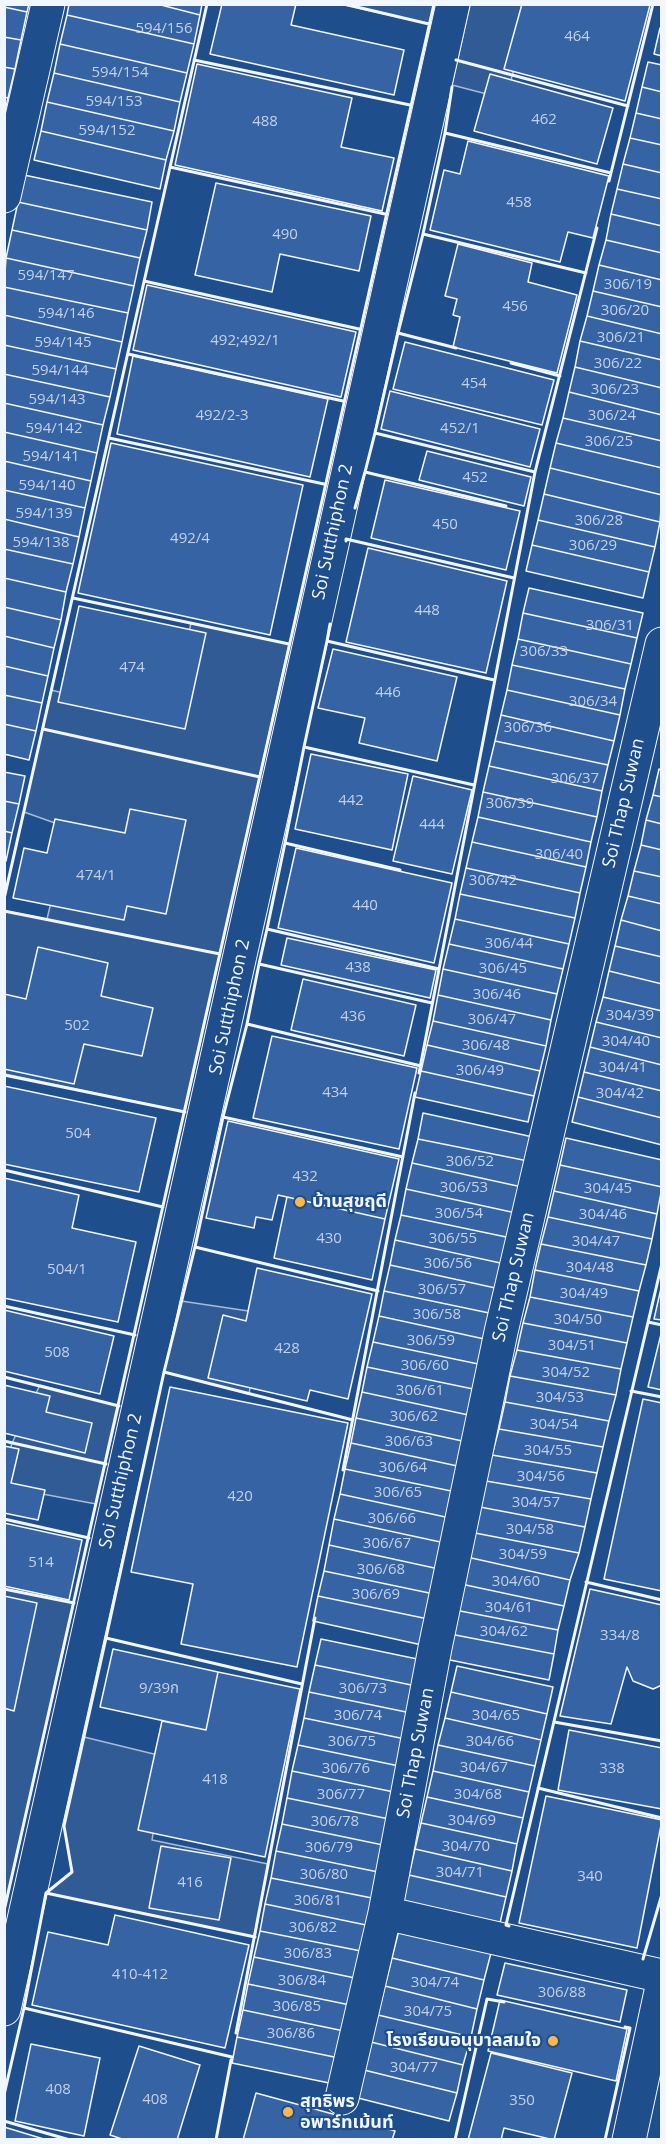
<!DOCTYPE html>
<html>
<head>
<meta charset="utf-8">
<style>
	body { margin:0 }
	#map { position:relative; width:666px; height:2144px; overflow:hidden; background:#1f4e8c; font-family:"Open Sans",sans-serif }
	canvas { display:block }
	.frame { position:absolute; inset:0; border:6px solid #f2f6ff; pointer-events:none }
</style>
</head>
<body>
<div id="map">
<canvas width="666" height="2144"></canvas>
<div class="frame"></div>
</div>
<script>
const ctx = document.querySelector('canvas').getContext('2d');
ctx.lineJoin = 'round';
function paint(path, color) {
  ctx.fillStyle = color;
  ctx.fill(path, 'evenodd');
}
function toPath(rows) {
  const path = new Path2D();
  for (const r of rows) {
    path.moveTo(r[0], r[1]);
    for (let i = 2; i < r.length; i += 2) path.lineTo(r[i], r[i + 1]);
  }
  return path;
}
function trace(path, color, width, dash) {
  ctx.strokeStyle = color;
  ctx.lineWidth = width;
  ctx.lineCap = dash ? 'butt' : 'round';
  ctx.setLineDash(dash || []);
  ctx.stroke(path);
}
function label(font, color, halo, rows, align = 'center') {
  ctx.font = font + ' "Open Sans","Noto Sans Thai",sans-serif';
  ctx.lineWidth = 4.5;
  ctx.setLineDash([]);
  ctx.textBaseline = 'middle';
  ctx.strokeStyle = halo;
  ctx.fillStyle = color;
  for (const [text, x, y, turn = 0] of rows) {
    ctx.save();
    ctx.translate(x, y);
    ctx.rotate((+turn || 0) * Math.PI / 180);
    ctx.textAlign = isNaN(turn) ? turn : align;
    if (halo) ctx.strokeText(text, 0, 0);
    ctx.fillText(text, 0, 0);
    ctx.restore();
  }
}
const built = toPath([
	[344,5,434,5,429,24,344,5],
	[470,5,531,5,506,99,452,85,470,5],
	[191,623,289,644,185,1112,5,1074,5,911,47,919,69,828,24,812,51,690,170,719,191,623],
	[181,1301,262,1313,249,1394,164,1372,181,1301],
	[40,1385,119,1406,96,1504,5,1487,5,1469,12,1443,40,1385],
	[5,1589,74,1603,5,1908,5,1589],
	[84,1737,166,1757,152,1840,268,1864,255,1937,46,1893,72,1871,64,1826,84,1737]
]);
const building = toPath([
	[4,4,29,4,27,12,4,7,4,4],
	[69,4,157,4,200,15,194,44,67,15,69,4],
	[157,4,202,4,200,15,157,4],
	[222,4,296,4,291,25,404,50,394,95,210,54,222,4],
	[522,4,650,5,625,101,504,69,522,4],
	[4,7,27,12,21,40,4,37,4,7],
	[67,15,194,44,187,73,60,44,67,15],
	[660,28,662,28,662,56,654,54,660,28],
	[4,37,21,40,15,69,4,67,4,37],
	[60,44,187,73,180,102,54,73,60,44],
	[648,62,662,65,662,92,642,87,648,62],
	[197,64,352,98,341,147,394,158,382,211,175,165,197,64],
	[4,67,15,69,8,98,4,97,4,67],
	[54,73,180,102,174,131,47,102,54,73],
	[490,74,613,108,597,164,474,131,490,74],
	[642,87,662,92,662,119,636,113,642,87],
	[4,97,8,98,4,116,4,97],
	[47,102,174,131,166,160,41,131,47,102],
	[636,113,662,119,662,145,630,138,636,113],
	[41,131,166,160,160,189,34,160,41,131],
	[630,138,662,145,662,173,623,164,630,138],
	[468,141,609,176,593,238,568,232,560,262,430,230,444,170,460,174,468,141],
	[623,164,662,173,662,199,617,189,623,164],
	[24,175,152,202,147,230,18,202,24,175],
	[216,183,371,216,359,271,280,254,272,292,195,275,216,183],
	[617,189,662,199,662,226,611,214,617,189],
	[18,202,147,230,140,258,12,230,18,202],
	[611,214,662,226,662,253,606,240,611,214],
	[12,230,140,258,134,286,6,258,12,230],
	[606,240,662,253,662,280,599,265,606,240],
	[458,244,532,263,528,282,577,295,557,373,453,347,460,317,453,315,457,299,445,296,458,244],
	[6,258,134,286,128,313,4,287,6,258],
	[599,265,662,280,662,307,593,291,599,265],
	[147,285,356,332,341,397,133,350,147,285],
	[4,287,128,313,122,342,4,315,4,287],
	[593,291,662,307,662,334,587,316,593,291],
	[4,315,122,342,116,369,4,345,4,315],
	[587,316,662,334,662,360,580,341,587,316],
	[580,341,662,360,662,388,575,367,580,341],
	[405,342,554,380,542,425,393,389,405,342],
	[4,345,116,369,110,397,4,374,4,345],
	[133,356,328,399,310,477,117,434,133,356],
	[575,367,662,388,662,415,569,392,575,367],
	[4,374,110,397,103,425,4,403,4,374],
	[390,391,540,429,530,467,381,429,390,391],
	[569,392,662,415,662,441,563,418,569,392],
	[4,403,103,425,97,453,4,432,4,403],
	[563,418,662,441,662,468,556,443,563,418],
	[4,432,97,453,91,481,4,461,4,432],
	[111,443,303,485,270,635,78,593,111,443],
	[556,443,662,468,662,495,550,468,556,443],
	[427,451,531,477,524,506,419,480,427,451],
	[4,461,91,481,85,508,4,490,4,461],
	[550,468,662,495,660,522,544,494,550,468],
	[385,480,520,511,506,570,371,538,385,480],
	[4,490,85,508,79,537,4,519,4,490],
	[544,494,660,522,655,547,538,520,544,494],
	[4,519,79,537,73,564,4,549,4,519],
	[538,520,655,547,649,572,532,545,538,520],
	[532,545,649,572,643,598,526,571,532,545],
	[368,548,507,581,486,673,346,642,368,548],
	[4,549,73,564,66,592,4,578,4,549],
	[4,578,66,592,61,620,4,607,4,578],
	[529,588,643,613,637,638,523,613,529,588],
	[79,606,206,633,185,729,58,702,79,606],
	[4,607,61,620,54,648,4,636,4,607],
	[523,613,637,638,631,664,518,639,523,613],
	[4,636,54,648,48,676,4,666,4,636],
	[518,639,631,664,625,689,512,665,518,639],
	[333,649,457,677,437,761,359,743,365,718,318,708,333,649],
	[512,665,625,689,620,715,507,690,512,665],
	[4,666,48,676,42,703,4,695,4,666],
	[507,690,620,715,614,741,501,715,507,690],
	[4,695,42,703,36,731,4,724,4,695],
	[501,715,614,741,608,765,495,741,501,715],
	[4,724,36,731,29,760,4,754,4,724],
	[495,741,608,765,602,791,489,766,495,741],
	[311,754,408,774,392,850,295,829,311,754],
	[489,766,602,791,597,817,483,792,489,766],
	[659,769,662,770,662,797,653,795,659,769],
	[4,772,25,776,19,804,4,801,4,772],
	[413,776,472,790,452,874,393,861,413,776],
	[483,792,597,817,591,842,478,817,483,792],
	[653,795,662,797,662,824,646,820,653,795],
	[4,801,19,804,12,833,4,831,4,801],
	[130,809,186,820,166,914,127,906,124,920,13,898,24,848,47,853,55,819,125,833,130,809],
	[478,817,591,842,586,867,472,842,478,817],
	[646,820,662,824,662,850,641,845,646,820],
	[4,831,12,833,6,861,4,861,4,831],
	[472,842,586,867,580,893,466,868,472,842],
	[641,845,662,850,662,877,634,871,641,845],
	[296,848,452,883,434,963,278,928,296,848],
	[466,868,580,893,575,918,460,894,466,868],
	[634,871,662,877,662,904,628,896,634,871],
	[460,894,575,918,569,944,455,919,460,894],
	[628,896,662,904,662,931,621,920,628,896],
	[455,919,569,944,563,969,449,944,455,919],
	[621,920,662,931,662,957,615,946,621,920],
	[287,938,436,970,430,998,281,965,287,938],
	[449,944,563,969,557,994,443,969,449,944],
	[615,946,662,957,662,984,609,971,615,946],
	[38,947,108,963,101,996,153,1008,142,1056,84,1044,74,1084,4,1069,4,994,26,999,38,947],
	[443,969,557,994,551,1020,438,995,443,969],
	[609,971,662,984,662,1011,603,997,609,971],
	[303,979,416,1005,404,1056,291,1030,303,979],
	[438,995,551,1020,546,1046,433,1021,438,995],
	[603,997,662,1011,662,1038,596,1022,603,997],
	[433,1021,546,1046,540,1071,427,1045,433,1021],
	[596,1022,662,1038,662,1065,590,1047,596,1022],
	[272,1036,417,1068,399,1149,253,1118,272,1036],
	[427,1045,540,1071,534,1096,421,1071,427,1045],
	[590,1047,662,1065,662,1091,584,1072,590,1047],
	[421,1071,534,1096,528,1122,415,1097,421,1071],
	[584,1072,662,1091,662,1118,578,1097,584,1072],
	[4,1086,156,1118,139,1192,4,1164,4,1086],
	[578,1097,662,1118,662,1145,572,1122,578,1097],
	[423,1113,533,1137,528,1161,418,1139,423,1113],
	[228,1121,399,1159,385,1219,278,1195,272,1220,256,1217,254,1228,206,1218,228,1121],
	[566,1138,662,1160,662,1187,560,1165,566,1138],
	[418,1139,528,1161,522,1187,412,1163,418,1139],
	[412,1163,522,1187,516,1213,406,1189,412,1163],
	[560,1165,662,1187,657,1214,554,1191,560,1165],
	[4,1178,79,1195,72,1228,136,1242,118,1322,4,1298,4,1178],
	[406,1189,516,1213,511,1238,401,1215,406,1189],
	[554,1191,657,1214,652,1239,548,1217,554,1191],
	[287,1197,385,1219,372,1280,274,1258,287,1197],
	[401,1215,511,1238,505,1264,395,1240,401,1215],
	[548,1217,652,1239,646,1265,541,1244,548,1217],
	[395,1240,505,1264,500,1289,390,1265,395,1240],
	[541,1244,646,1265,639,1291,535,1270,541,1244],
	[390,1265,500,1289,494,1314,384,1291,390,1265],
	[257,1268,372,1294,348,1399,310,1390,307,1401,208,1378,223,1315,246,1321,257,1268],
	[535,1270,639,1291,633,1317,530,1297,535,1270],
	[662,1284,662,1320,654,1319,662,1284],
	[384,1291,494,1314,489,1340,379,1316,384,1291],
	[530,1297,633,1317,627,1343,523,1323,530,1297],
	[4,1310,114,1336,100,1394,4,1371,4,1310],
	[379,1316,489,1340,483,1365,373,1342,379,1316],
	[523,1323,627,1343,621,1369,517,1350,523,1323],
	[662,1330,662,1390,648,1387,662,1330],
	[373,1342,483,1365,478,1390,367,1367,373,1342],
	[517,1350,621,1369,616,1395,510,1376,517,1350],
	[367,1367,478,1390,473,1416,362,1392,367,1367],
	[510,1376,616,1395,609,1421,505,1402,510,1376],
	[4,1385,50,1396,46,1412,92,1423,85,1453,4,1433,4,1385],
	[170,1387,348,1423,297,1667,181,1644,193,1584,131,1572,170,1387],
	[362,1392,473,1416,467,1442,356,1418,362,1392],
	[643,1399,662,1403,662,1591,604,1579,643,1399],
	[505,1402,609,1421,603,1447,499,1429,505,1402],
	[356,1418,467,1442,462,1467,351,1443,356,1418],
	[499,1429,603,1447,597,1473,492,1455,499,1429],
	[351,1443,462,1467,456,1492,345,1469,351,1443],
	[4,1446,19,1449,11,1483,45,1490,38,1520,4,1513,4,1446],
	[492,1455,597,1473,591,1499,486,1481,492,1455],
	[345,1469,456,1492,450,1518,340,1494,345,1469],
	[486,1481,591,1499,585,1527,480,1507,486,1481],
	[340,1494,450,1518,445,1543,334,1519,340,1494],
	[480,1507,585,1527,579,1553,475,1533,480,1507],
	[334,1519,445,1543,439,1569,329,1545,334,1519],
	[4,1523,82,1540,69,1600,4,1586,4,1523],
	[475,1533,579,1553,570,1580,467,1557,475,1533],
	[329,1545,439,1569,434,1594,324,1571,329,1545],
	[467,1557,570,1580,564,1606,461,1584,467,1557],
	[324,1571,434,1594,428,1619,318,1596,324,1571],
	[461,1584,564,1606,558,1630,455,1610,461,1584],
	[590,1589,662,1605,662,1685,653,1689,633,1681,627,1667,611,1724,560,1716,590,1589],
	[4,1596,37,1603,14,1711,4,1708,4,1596],
	[318,1596,428,1619,422,1645,313,1621,318,1596],
	[455,1610,558,1630,554,1654,450,1634,455,1610],
	[450,1634,554,1654,549,1680,445,1659,450,1634],
	[321,1639,422,1660,416,1686,315,1665,321,1639],
	[113,1649,218,1672,206,1730,100,1707,113,1649],
	[315,1665,416,1686,411,1713,309,1692,315,1665],
	[457,1666,553,1687,547,1714,451,1692,457,1666],
	[218,1672,300,1689,265,1857,138,1830,162,1721,206,1730,218,1672],
	[309,1692,411,1713,405,1739,304,1718,309,1692],
	[451,1692,547,1714,541,1740,445,1718,451,1692],
	[304,1718,405,1739,399,1766,298,1745,304,1718],
	[445,1718,541,1740,535,1766,438,1745,445,1718],
	[569,1730,662,1748,662,1809,558,1790,569,1730],
	[298,1745,399,1766,394,1792,292,1771,298,1745],
	[438,1745,535,1766,529,1792,433,1771,438,1745],
	[292,1771,394,1792,389,1819,287,1798,292,1771],
	[433,1771,529,1792,523,1818,427,1797,433,1771],
	[546,1796,662,1820,637,1948,519,1923,546,1796],
	[427,1797,523,1818,517,1844,421,1823,427,1797],
	[287,1798,389,1819,383,1845,282,1824,287,1798],
	[421,1823,517,1844,512,1871,415,1849,421,1823],
	[282,1824,383,1845,378,1872,276,1851,282,1824],
	[161,1846,231,1858,219,1920,149,1908,161,1846],
	[415,1849,512,1871,506,1897,409,1875,415,1849],
	[276,1851,378,1872,372,1898,271,1878,276,1851],
	[409,1875,506,1897,500,1923,403,1902,409,1875],
	[271,1878,372,1898,366,1925,265,1904,271,1878],
	[265,1904,366,1925,361,1951,260,1931,265,1904],
	[115,1915,249,1945,225,2048,32,2005,48,1932,108,1945,115,1915],
	[399,1930,491,1953,484,1980,392,1958,399,1930],
	[260,1931,361,1951,355,1978,254,1957,260,1931],
	[254,1957,355,1978,350,2005,248,1984,254,1957],
	[392,1958,484,1980,477,2009,385,1986,392,1958],
	[505,1963,627,1990,620,2022,497,1995,505,1963],
	[248,1984,350,2005,344,2031,243,2010,248,1984],
	[385,1986,477,2009,471,2037,378,2015,385,1986],
	[500,2000,627,2029,616,2081,488,2051,500,2000],
	[243,2010,344,2031,339,2058,237,2037,243,2010],
	[378,2015,471,2037,463,2065,371,2042,378,2015],
	[237,2037,339,2058,334,2084,232,2063,237,2037],
	[371,2042,463,2065,457,2093,364,2070,371,2042],
	[31,2044,100,2058,84,2136,15,2121,31,2044],
	[139,2046,200,2065,177,2140,125,2140,110,2135,139,2046],
	[491,2053,572,2073,554,2140,504,2128,501,2140,468,2140,491,2053],
	[364,2070,457,2093,449,2121,358,2098,364,2070],
	[256,2093,395,2131,392,2140,243,2140,256,2093],
	[4,2127,47,2140,4,2140,4,2127]
]);
const street = toPath([
	[4,196,48,4],
	[385,1913,662,1976],
	[4,2009,453,4],
	[342,2098,385,1913,435,1648,501,1332,662,644],
	[629,2140,662,1987]
]);
const wall = toPath([
	[344,4,429,24],
	[194,60,410,105],
	[456,60,628,106],
	[445,133,452,87],
	[170,167,385,214],
	[609,181,653,4],
	[423,234,445,133,611,173],
	[144,281,359,329],
	[398,333,423,234,586,273],
	[128,354,343,401],
	[511,363,560,376],
	[375,433,398,333,456,348],
	[109,438,324,484],
	[365,472,375,433,535,472],
	[355,508,365,472,506,506],
	[346,541,346,539,514,578],
	[73,598,289,644],
	[327,641,330,624],
	[43,729,260,777],
	[304,747,327,641,494,680],
	[285,843,304,747,474,785],
	[4,899,207,4],
	[4,911,220,954],
	[267,929,285,843,400,870],
	[259,964,267,929,439,969],
	[247,1024,259,964,432,1003],
	[419,1073,535,472,597,228],
	[4,1075,185,1112],
	[223,1117,247,1024,421,1066],
	[4,1170,163,1207],
	[195,1247,223,1117,403,1157],
	[4,1306,135,1335],
	[648,1322,662,1325],
	[164,1372,195,1247,378,1291],
	[4,1377,119,1406],
	[631,1391,662,1397],
	[4,1441,106,1464],
	[343,1470,415,1093],
	[4,1519,89,1538],
	[586,1582,662,1600],
	[4,1589,74,1603],
	[106,1638,164,1372,353,1420],
	[554,1722,662,1741],
	[538,1788,662,1818],
	[46,1893,72,1872,64,1826,106,1638,302,1684],
	[4,1911,434,4],
	[509,1926,506,1925,662,1263],
	[643,1959,662,1894],
	[24,2008,46,1893,255,1937],
	[236,2033,315,1618],
	[4,2095,24,2008,232,2057],
	[4,2121,70,2140],
	[216,2140,231,2060],
	[455,2140,487,1999,504,2002],
	[605,2140,630,2028,625,2027]
]);
const markers = [
	[300,1202,6,"#ffb74d"],
	[553,2041,6,"#ffb74d"],
	[288,2112,6,"#ffb74d"]
];
const numberNames = [
	["594/156",164,29],
	["464",577,37],
	["594/154",120,73],
	["594/153",114,102],
	["462",544,120],
	["488",265,122],
	["594/152",107,131],
	["458",519,203],
	["490",285,235],
	["594/147",46,276],
	["306/19",628,285],
	["456",515,307],
	["306/20",625,311],
	["594/146",66,314],
	["306/21",621,338],
	["492;492/1",245,341],
	["594/145",63,343],
	["306/22",618,364],
	["594/144",60,371],
	["454",474,384],
	["306/23",615,390],
	["594/143",57,400],
	["492/2-3",222,416],
	["306/24",612,416],
	["594/142",54,429],
	["452/1",460,429],
	["306/25",609,442],
	["594/141",51,457],
	["452",475,478],
	["594/140",47,486],
	["594/139",44,514],
	["306/28",599,521],
	["450",445,525],
	["492/4",190,539],
	["594/138",41,543],
	["306/29",593,546],
	["448",427,611],
	["306/31",610,626],
	["306/33",544,652],
	["474",132,668],
	["446",388,693],
	["306/34",593,702],
	["306/36",528,728],
	["306/37",575,779],
	["442",351,801],
	["306/39",510,804],
	["444",432,825],
	["306/40",559,855],
	["474/1",96,876],
	["306/42",493,881],
	["440",365,906],
	["306/44",509,944],
	["438",358,968],
	["306/45",503,969],
	["306/46",497,995],
	["304/39",630,1016],
	["436",353,1017],
	["306/47",492,1020],
	["502",77,1026],
	["304/40",626,1042],
	["306/48",486,1046],
	["304/41",623,1068],
	["306/49",480,1071],
	["434",335,1093],
	["304/42",620,1094],
	["504",78,1134],
	["306/52",470,1162],
	["432",305,1177],
	["306/53",464,1188],
	["304/45",608,1189],
	["306/54",459,1214],
	["304/46",603,1215],
	["430",329,1239],
	["306/55",453,1239],
	["304/47",596,1242],
	["306/56",448,1264],
	["304/48",590,1268],
	["504/1",67,1270],
	["306/57",442,1290],
	["304/49",584,1294],
	["306/58",437,1315],
	["304/50",578,1320],
	["306/59",431,1341],
	["304/51",572,1346],
	["428",287,1349],
	["508",57,1353],
	["306/60",425,1366],
	["304/52",566,1373],
	["306/61",420,1391],
	["304/53",560,1398],
	["306/62",414,1417],
	["304/54",554,1425],
	["306/63",409,1442],
	["304/55",548,1451],
	["306/64",403,1468],
	["304/56",541,1477],
	["306/65",398,1493],
	["420",240,1497],
	["304/57",536,1503],
	["306/66",392,1519],
	["304/58",530,1530],
	["306/67",387,1544],
	["304/59",523,1555],
	["514",41,1563],
	["306/68",381,1570],
	["304/60",516,1582],
	["306/69",376,1595],
	["304/61",509,1608],
	["304/62",504,1632],
	["334/8",620,1636],
	["9/39ก",159,1689],
	["306/73",363,1689],
	["306/74",358,1716],
	["304/65",496,1716],
	["306/75",352,1742],
	["304/66",490,1742],
	["304/67",484,1768],
	["306/76",346,1769],
	["338",612,1769],
	["418",215,1780],
	["306/77",341,1795],
	["304/68",478,1795],
	["304/69",472,1821],
	["306/78",335,1822],
	["304/70",466,1847],
	["306/79",329,1848],
	["304/71",460,1873],
	["306/80",324,1875],
	["340",590,1877],
	["416",190,1883],
	["306/81",318,1901],
	["306/82",313,1928],
	["306/83",308,1954],
	["410-412",140,1975],
	["306/84",302,1981],
	["304/74",435,1983],
	["306/88",562,1993],
	["306/85",297,2007],
	["304/75",428,2012],
	["306/86",291,2034],
	["304/77",414,2068],
	["408",58,2090],
	["408",155,2100],
	["350",522,2101]
];
const streetNames = [
	["Soi Sutthiphon 2",333,532,-78],
	["Soi Thap Suwan",624,803,-77],
	["Soi Sutthiphon 2",230,1007,-78],
	["Soi Thap Suwan",514,1277,-77],
	["Soi Sutthiphon 2",121,1481,-77],
	["Soi Thap Suwan",416,1753,-79]
];
const poiNames = [
	["บ้านสุขฤดี",312,1202],
	["โรงเรียนอนุบาลสมใจ",541,2041,"right"],
	["สุทธิพร",300,2102],
	["อพาร์ทเม้นท์",300,2123]
];
paint(built, '#305b95');
trace(built, '#a8bbd7', 1.5);
paint(building, '#3563a3');
trace(building, '#f2f6ff', 1.5);
trace(street, '#f2f6ff', 35);
trace(street, '#1f4e8c', 33);
trace(wall, '#f2f6ff', 3);
for (const [x, y, r, color] of markers) {
  const dot = new Path2D();
  dot.arc(x, y, r, 0, 2 * Math.PI);
  ctx.fillStyle = color;
  ctx.fill(dot);
  trace(dot, '#1f4e8c', 2);
}
label('15px', '#c3d1e8', null, numberNames);
label('18px', '#f2f6ff', '#1f4e8c', streetNames);
label('bold 18px', '#f2f6ff', '#1f4e8c', poiNames, 'left');
</script>
</body>
</html>
